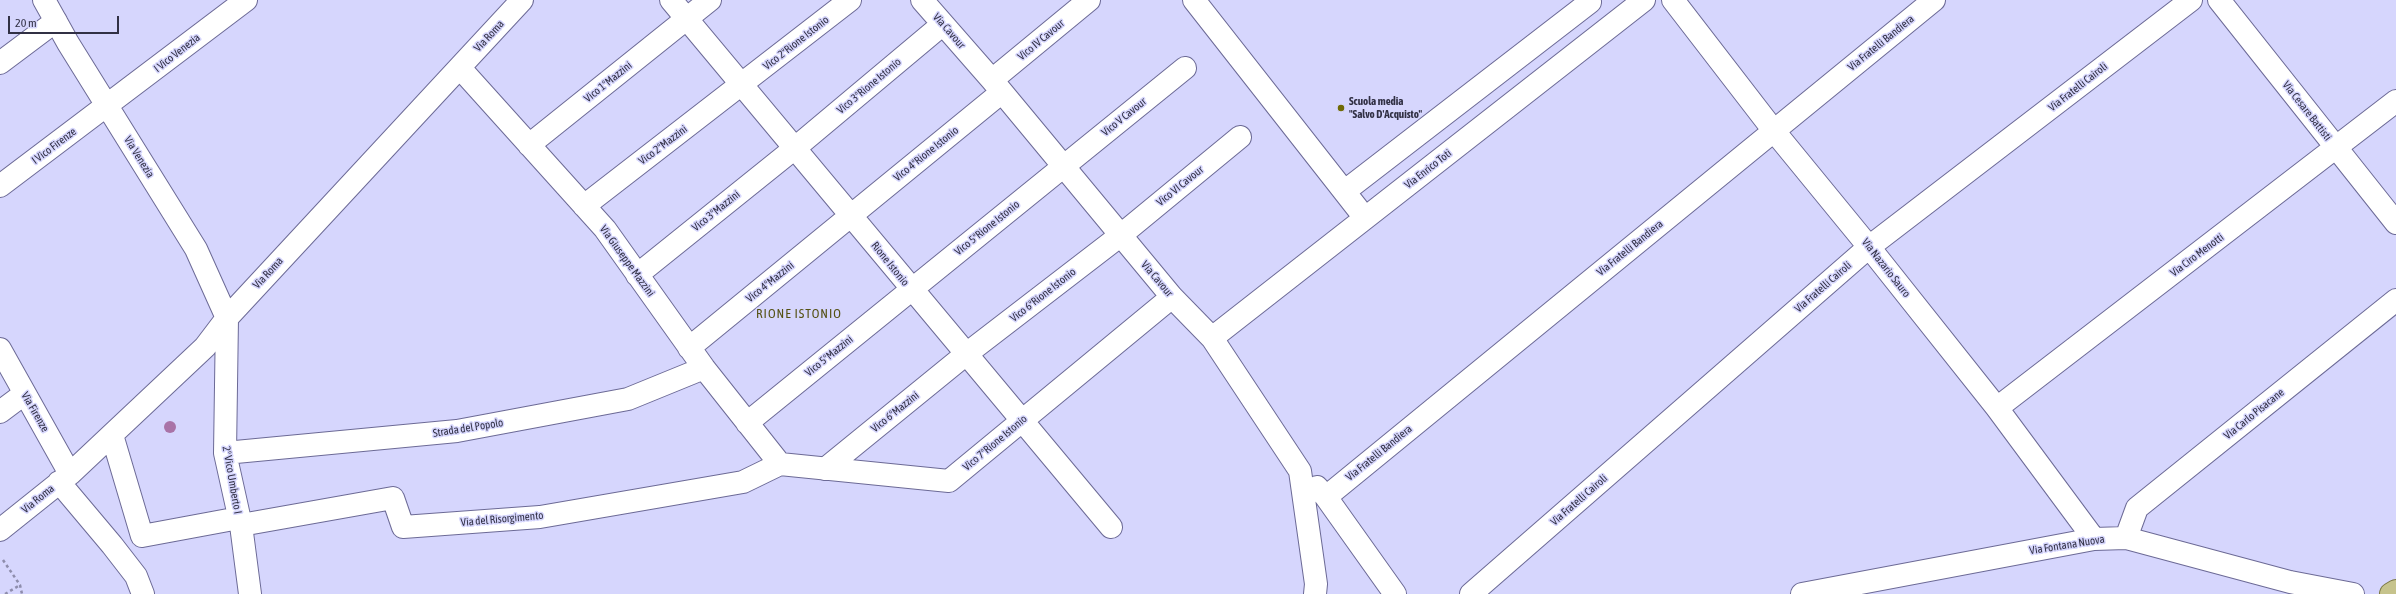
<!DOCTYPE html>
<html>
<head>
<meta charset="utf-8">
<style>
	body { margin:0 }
	#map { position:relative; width:2396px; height:594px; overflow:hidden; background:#d6d6fd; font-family:"Asap Condensed",sans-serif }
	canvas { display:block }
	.scale { position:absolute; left:8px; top:16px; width:111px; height:18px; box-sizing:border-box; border:2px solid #313044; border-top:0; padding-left:5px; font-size:12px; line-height:14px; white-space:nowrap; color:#313044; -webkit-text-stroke:3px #d6d6fd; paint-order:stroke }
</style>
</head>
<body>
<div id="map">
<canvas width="2396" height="594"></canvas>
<div class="scale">20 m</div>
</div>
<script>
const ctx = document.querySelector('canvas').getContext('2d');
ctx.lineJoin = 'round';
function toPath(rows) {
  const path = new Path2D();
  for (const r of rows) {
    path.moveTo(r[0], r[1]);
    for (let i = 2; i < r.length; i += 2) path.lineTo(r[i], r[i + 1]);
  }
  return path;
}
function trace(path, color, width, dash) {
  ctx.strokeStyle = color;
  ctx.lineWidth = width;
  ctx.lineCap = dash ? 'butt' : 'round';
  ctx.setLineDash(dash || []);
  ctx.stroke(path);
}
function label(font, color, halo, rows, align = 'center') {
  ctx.font = font + ' "Asap Condensed",sans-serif';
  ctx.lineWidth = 3;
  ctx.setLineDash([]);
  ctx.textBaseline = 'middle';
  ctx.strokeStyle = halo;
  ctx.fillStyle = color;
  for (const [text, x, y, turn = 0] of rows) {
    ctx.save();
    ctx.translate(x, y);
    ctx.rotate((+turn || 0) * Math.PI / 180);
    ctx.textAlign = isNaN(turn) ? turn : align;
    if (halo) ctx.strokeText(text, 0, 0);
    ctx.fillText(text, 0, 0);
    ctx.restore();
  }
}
const path = toPath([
	[3,560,20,585,22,594],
	[5,594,20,585]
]);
const minor = toPath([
	[44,0,68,43,196,249,227,318,225,453,241,525,250,594],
	[671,0,1111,527],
	[922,0,992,80,1172,297,1212,338,1300,471,1316,584,1315,594],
	[1194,0,1365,218],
	[1673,0,1774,131,1869,247,1997,408,2094,539],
	[2219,0,2396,223],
	[0,63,56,21],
	[460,68,605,229,704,368,780,464],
	[992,80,1089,0],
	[529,145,710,0],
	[0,186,246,0],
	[1345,191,1590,2,1588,0],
	[584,206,850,0],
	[637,275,795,148,943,24],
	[1212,338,1644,0],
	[689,348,1002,92],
	[0,349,70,474],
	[1997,408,2396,101],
	[0,412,24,394],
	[747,423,1185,68],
	[112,435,142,536,239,518],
	[225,453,457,431,628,399,704,368],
	[780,464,949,481,1172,297],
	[825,469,965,355,1121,235,1240,137],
	[59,482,112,545,136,576,143,594],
	[1317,487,1326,497,1395,594],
	[1326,497,1934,0],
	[241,525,393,498,403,527,540,517,743,482,780,464],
	[0,530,70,474,205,347,227,318,522,0],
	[2126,538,2137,508,2396,300],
	[1471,594,1869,247,2191,0],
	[1802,594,2094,539,2126,538,2290,582,2353,594]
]);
const major = toPath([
	[2391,594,2396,591]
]);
const trees = [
	[170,427]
];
const markers = [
	[1341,108,4,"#706a04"]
];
const streetNames = [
	["Via Cavour",949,31,49],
	["Via Roma",489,36,-47],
	["Vico IV Cavour",1041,40,-40],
	["Vico 2°Rione Istonio",796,43,-38],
	["Via Fratelli Bandiera",1881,43,-39],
	["I Vico Venezia",177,53,-38],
	["Vico 1°Mazzini",608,82,-39],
	["Vico 3°Rione Istonio",869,86,-40],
	["Via Fratelli Cairoli",2078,87,-38],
	["Via Cesare Battisti",2307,111,52],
	["Vico V Cavour",1124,117,-39],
	["Vico 2°Mazzini",663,145,-37],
	["I Vico Firenze",54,146,-37],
	["Vico 4°Rione Istonio",926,154,-39],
	["Via Venezia",139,157,58],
	["Via Enrico Toti",1428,169,-38],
	["Vico VI Cavour",1180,186,-39],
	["Vico 3°Mazzini",716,211,-39],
	["Vico 5°Rione Istonio",987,228,-39],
	["Via Fratelli Bandiera",1630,248,-39],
	["Via Ciro Menotti",2197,255,-37],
	["Via Giuseppe Mazzini",627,261,54],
	["Rione Istonio",890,264,51],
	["Via Nazario Sauro",1886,268,52],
	["Via Roma",268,273,-47],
	["Via Cavour",1157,279,50],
	["Vico 4°Mazzini",770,282,-39],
	["Via Fratelli Cairoli",1823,287,-41],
	["Vico 6°Rione Istonio",1043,295,-38],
	["Vico 5°Mazzini",829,356,-39],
	["Via Firenze",35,412,60],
	["Vico 6°Mazzini",895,412,-39],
	["Via Carlo Pisacane",2254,414,-39],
	["Strada del Popolo",468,428,-9],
	["Vico 7°Rione Istonio",995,443,-40],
	["Via Fratelli Bandiera",1379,453,-39],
	["2° Vico Umberto I",232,480,80],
	["Via Roma",38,499,-39],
	["Via Fratelli Cairoli",1579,500,-41],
	["Via del Risorgimento",502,519,-5],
	["Via Fontana Nuova",2067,545,-9]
];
const poiNames = [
	["Scuola media",1349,102],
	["\"Salvo D'Acquisto\"",1349,115]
];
const quarterNames = [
	["RIONE ISTONIO",799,314]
];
trace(minor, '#6c6a96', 24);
trace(major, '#797641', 24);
trace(path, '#8e8dac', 2.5, [3, 3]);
trace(minor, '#fff', 22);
trace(major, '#c6c38c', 22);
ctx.fillStyle = '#a973a7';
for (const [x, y] of trees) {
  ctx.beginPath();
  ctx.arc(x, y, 6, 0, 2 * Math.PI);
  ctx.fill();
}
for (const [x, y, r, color] of markers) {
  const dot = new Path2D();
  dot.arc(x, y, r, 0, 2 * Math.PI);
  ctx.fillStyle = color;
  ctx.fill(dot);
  trace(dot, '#d6d6fd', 1.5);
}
label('11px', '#313044', '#d6d6fd', streetNames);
label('bold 11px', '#313044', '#d6d6fd', poiNames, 'left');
ctx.letterSpacing = '1px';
label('13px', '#555114', '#d6d6fd', quarterNames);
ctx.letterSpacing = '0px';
</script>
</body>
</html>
